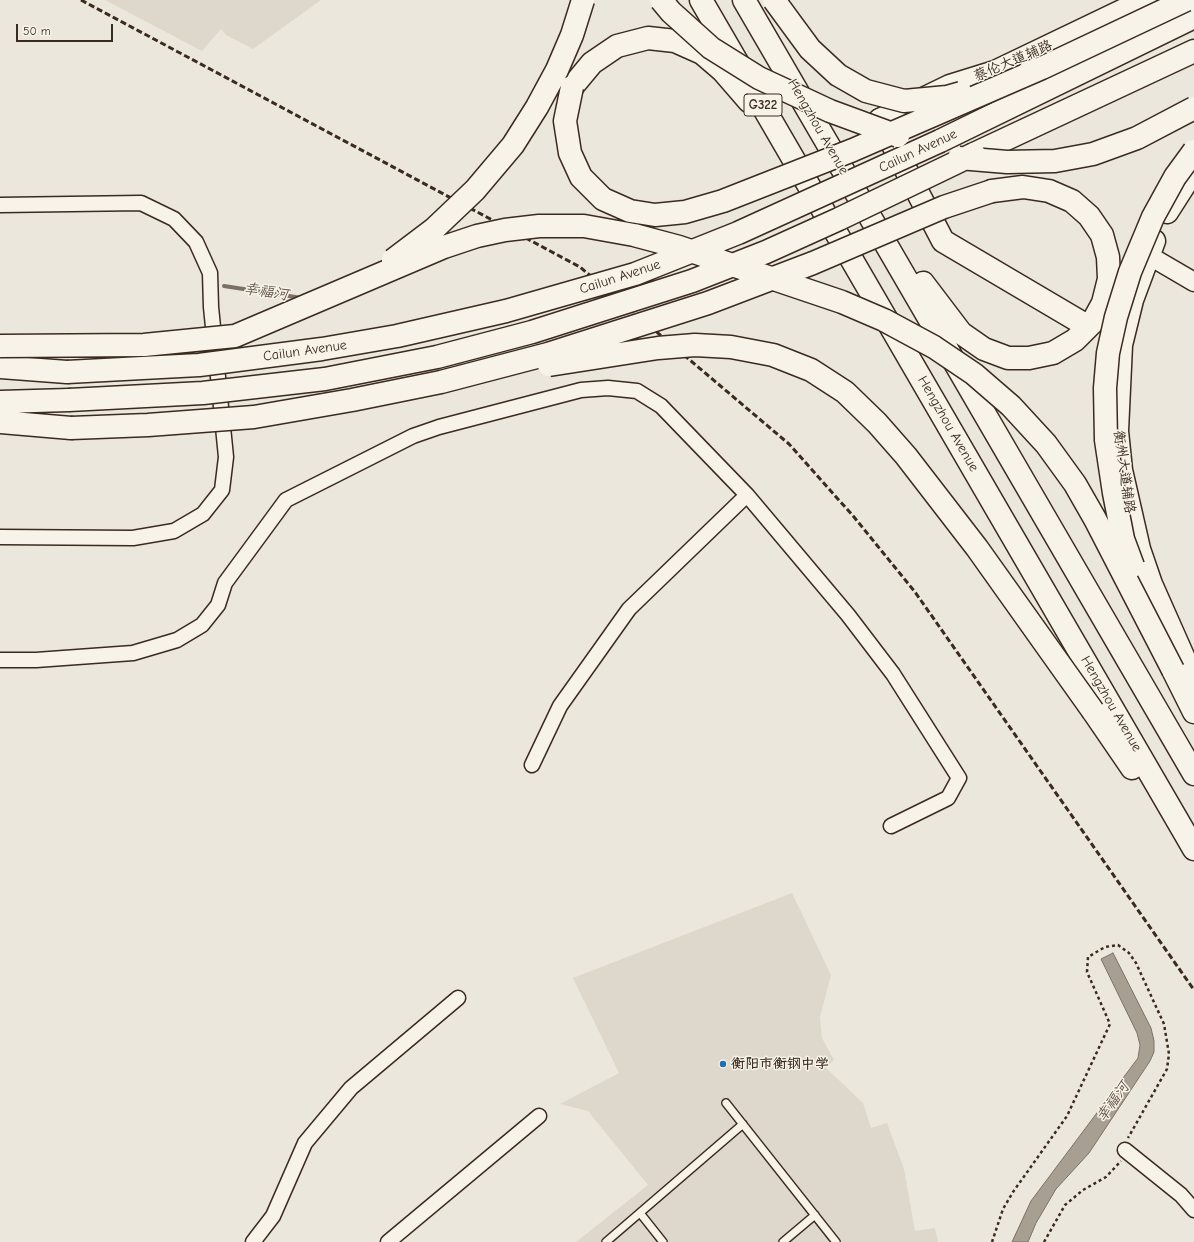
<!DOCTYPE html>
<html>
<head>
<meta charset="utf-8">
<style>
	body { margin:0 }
	#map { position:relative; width:1194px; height:1242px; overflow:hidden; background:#ece7dc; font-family:"Comic Neue",sans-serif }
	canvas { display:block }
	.scale { position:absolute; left:16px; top:24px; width:97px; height:18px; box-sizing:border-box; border:2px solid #3b2a1e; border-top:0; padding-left:5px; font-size:12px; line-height:14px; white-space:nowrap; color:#3b2a1e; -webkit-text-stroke:3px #f7f3e8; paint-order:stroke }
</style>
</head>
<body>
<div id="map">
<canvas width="1194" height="1242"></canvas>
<div class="scale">50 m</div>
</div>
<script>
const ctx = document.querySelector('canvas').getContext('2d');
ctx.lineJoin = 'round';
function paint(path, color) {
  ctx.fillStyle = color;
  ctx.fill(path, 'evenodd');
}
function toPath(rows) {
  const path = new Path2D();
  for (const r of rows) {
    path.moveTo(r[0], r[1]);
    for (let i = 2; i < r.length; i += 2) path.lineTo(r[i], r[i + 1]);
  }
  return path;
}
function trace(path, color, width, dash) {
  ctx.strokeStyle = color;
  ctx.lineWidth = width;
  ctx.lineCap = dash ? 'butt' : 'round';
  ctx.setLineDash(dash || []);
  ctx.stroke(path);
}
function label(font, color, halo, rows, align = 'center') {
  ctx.font = font + ' "Comic Neue","LXGW WenKai TC",sans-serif';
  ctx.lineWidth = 3;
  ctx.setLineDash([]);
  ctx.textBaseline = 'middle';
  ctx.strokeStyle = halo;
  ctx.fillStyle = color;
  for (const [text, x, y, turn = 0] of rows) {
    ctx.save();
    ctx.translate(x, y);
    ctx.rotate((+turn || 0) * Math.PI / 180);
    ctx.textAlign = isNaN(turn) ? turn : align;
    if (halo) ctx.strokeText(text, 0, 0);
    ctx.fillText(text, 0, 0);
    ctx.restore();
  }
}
const built = toPath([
	[105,0,321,0,253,49,226,35,221,29,202,51],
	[792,893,831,975,820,1017,822,1038,834,1060,826,1068,863,1103,871,1128,887,1123,904,1169,915,1231,935,1228,938,1242,576,1242,648,1185,588,1111,560,1104,619,1073,573,978]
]);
const water = toPath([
	[1113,953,1151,1028,1154,1041,1154,1052,1150,1061,1089,1153,1056,1189,1036,1223,1028,1242,1012,1242,1031,1201,1138,1058,1140,1045,1137,1033,1101,959,1113,953]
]);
const stream = toPath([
	[224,286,302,298]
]);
const path = toPath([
	[992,1242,1003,1209,1013,1192,1067,1116,1110,1024,1087,972,1088,957,1105,947,1118,945,1129,953,1136,963,1164,1024,1169,1054,1167,1069,1128,1138],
	[1044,1242,1065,1205,1083,1190,1106,1177,1121,1161]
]);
const service = toPath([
	[726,1103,836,1242],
	[640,1213,663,1242],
	[606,1242,743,1124],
	[783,1242,815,1215]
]);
const minor = toPath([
	[0,205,141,203,174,219,196,242,210,273,211,307,226,457,222,490,203,514,174,531,133,538,0,537],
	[0,660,36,660,133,653,177,640,202,625,218,605,225,583,286,500,413,436,439,427,581,390,608,388,637,391,661,406,747,495,848,615,893,674,959,778,948,798,891,826],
	[532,765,560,706,629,609,747,495],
	[1125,1150,1181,1195,1194,1210],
	[253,1242,273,1216,305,1143,351,1088,458,998],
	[388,1242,539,1116]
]);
const tertiary = toPath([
	[1148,255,1194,282]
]);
const primary = toPath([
	[880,120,950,86,995,72,1145,0],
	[1167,212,1194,170],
	[1154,241,1132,300,1121,345,1117,431,1121,470,1139,549,1151,584,1194,681]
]);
const trunk = toPath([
	[701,0,1194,849],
	[744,0,1194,774],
	[572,87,592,63,617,46,648,38,675,41,702,53,723,71,749,101],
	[880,120,943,241,1082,323],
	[940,141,1194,17],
	[974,154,1194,51],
	[923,283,961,333,984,349,1008,358,1029,358,1053,353,1075,340,1092,323,1103,303,1109,279,1108,257,1102,235,1089,216,1072,201,1049,191,1023,187,992,191],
	[0,367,67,372],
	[0,402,69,400],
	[0,422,71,428],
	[1173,670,1194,712],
	[1093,711,1132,768]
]);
const rail = toPath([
	[81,0,580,267,789,444,854,517,915,592,1194,990]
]);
const trunkBridge = toPath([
	[661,0,671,12,711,48,759,78,830,111,898,136],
	[774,0,810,49,838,75,866,91,904,101,947,97,961,93],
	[1029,72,1042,68,1186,0],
	[572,87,565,121,570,153,581,177,603,199,630,211,655,215,685,212,723,201,853,150,1042,68],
	[959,158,1007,162,1055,161,1093,154,1137,138,1194,108],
	[393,260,434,229,475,190,513,145,537,107,557,70,572,35,583,0],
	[0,346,144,345,235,336,444,247,477,236,505,230,539,226,584,226,634,235,679,247,842,302,884,320,934,347,974,374,1011,406,1046,444,1075,484,1095,519,1173,670],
	[549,365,658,348,695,345,731,347,773,355,811,370,845,392,877,423,906,456,977,548,1093,711],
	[67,372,199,365,322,349,397,336,506,311,635,274,738,233,940,141],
	[69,400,203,393,325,379,437,357,532,332,692,281,766,252,839,219,974,154],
	[71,428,148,425,254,417,352,400,441,382,548,354,708,303,813,263,944,207,992,191],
	[1133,566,1123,539,1114,493,1106,440,1105,388,1108,353,1116,317,1130,272,1153,217,1175,177,1194,151]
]);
const markers = [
	[723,1064,4,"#1f6fb2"]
];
const shields = [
	[763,105,38]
];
const shieldNames = [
	["G322",763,105]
];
const streetNames = [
	["蔡伦大道辅路",1013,61,-23],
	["Hengzhou Avenue",818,127,60],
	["Cailun Avenue",918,151,-25],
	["Cailun Avenue",620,277,-18],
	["Cailun Avenue",305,351,-8],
	["Hengzhou Avenue",948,424,60],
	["衡州大道辅路",1124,472,82],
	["Hengzhou Avenue",1111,704,60]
];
const poiNames = [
	["衡阳市衡钢中学",731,1064]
];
const waterNames = [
	["幸福河",266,292,9],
	["幸福河",1113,1102,-54]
];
paint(built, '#ddd7cc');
paint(water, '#a89f93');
trace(water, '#7c7064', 1);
trace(stream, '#7c7064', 4);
trace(service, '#3b2a1e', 10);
trace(minor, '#3b2a1e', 17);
trace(tertiary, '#3b2a1e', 21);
trace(primary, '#3b2a1e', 25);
trace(trunk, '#3b2a1e', 25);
trace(path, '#3b2a1e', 2.5, [3, 3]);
trace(service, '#f7f3e8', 7);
trace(minor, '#f7f3e8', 14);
trace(tertiary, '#f7f3e8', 18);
trace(primary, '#f7f3e8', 22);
trace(trunk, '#f7f3e8', 22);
trace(rail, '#3b2a1e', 3, [6, 3]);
trace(trunkBridge, '#3b2a1e', 25, []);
trace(trunkBridge, '#f7f3e8', 22);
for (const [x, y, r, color] of markers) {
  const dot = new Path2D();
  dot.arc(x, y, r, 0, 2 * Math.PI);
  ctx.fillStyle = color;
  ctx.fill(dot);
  trace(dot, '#f7f3e8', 1.5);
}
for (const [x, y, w] of shields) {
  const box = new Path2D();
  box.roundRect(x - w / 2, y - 11, w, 22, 3);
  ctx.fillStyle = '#f7f3e8';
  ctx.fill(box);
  trace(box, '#3b2a1e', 1);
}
label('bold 13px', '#3b2a1e', null, shieldNames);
label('14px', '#3b2a1e', '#f7f3e8', streetNames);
label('bold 14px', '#3b2a1e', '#f7f3e8', poiNames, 'left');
label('italic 15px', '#615347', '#f7f3e8', waterNames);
</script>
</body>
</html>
